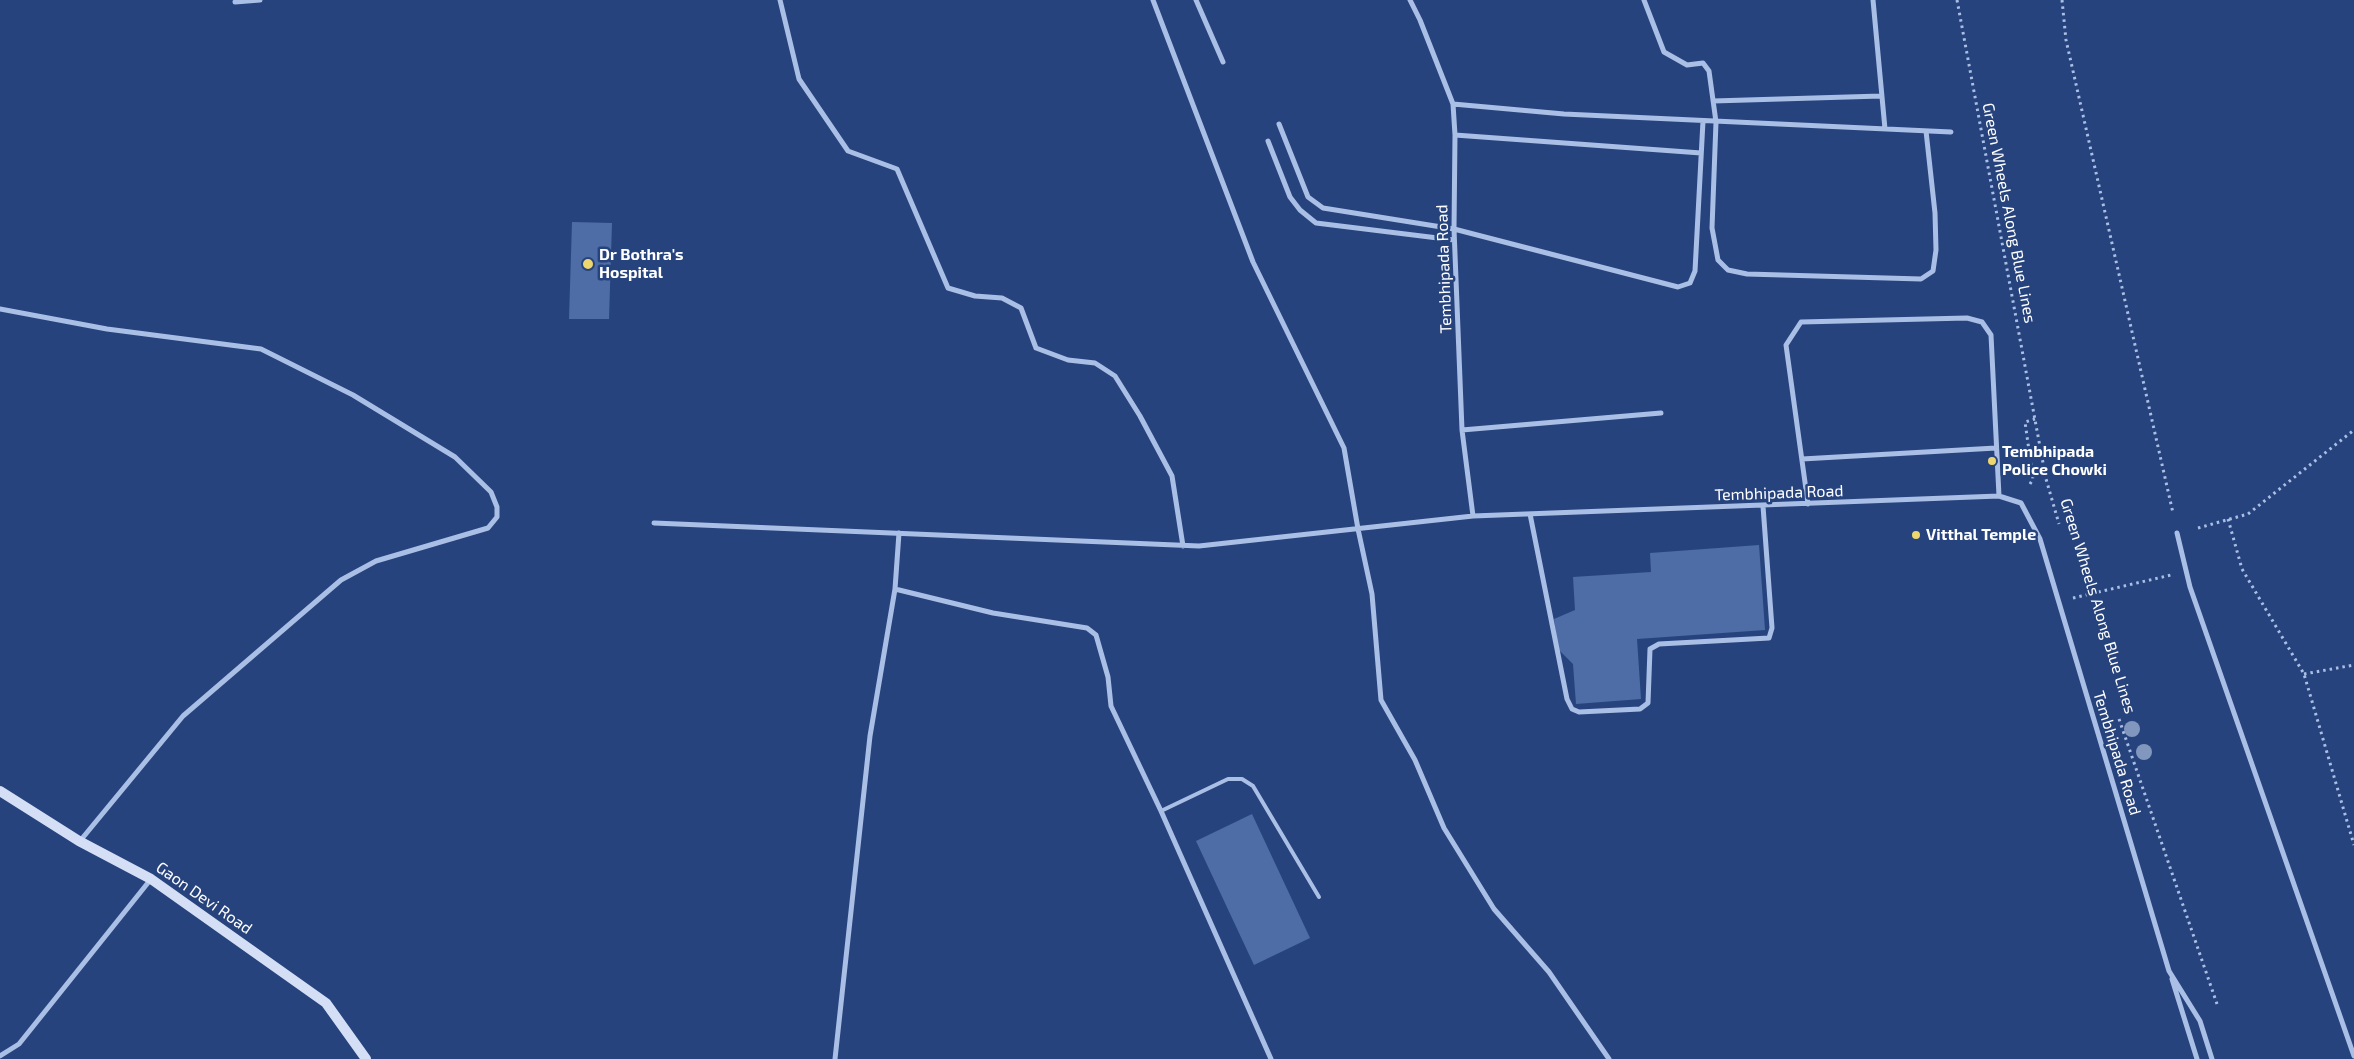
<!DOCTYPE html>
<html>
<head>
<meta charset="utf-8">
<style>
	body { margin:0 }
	canvas { display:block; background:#26437d }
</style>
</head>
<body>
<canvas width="2354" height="1059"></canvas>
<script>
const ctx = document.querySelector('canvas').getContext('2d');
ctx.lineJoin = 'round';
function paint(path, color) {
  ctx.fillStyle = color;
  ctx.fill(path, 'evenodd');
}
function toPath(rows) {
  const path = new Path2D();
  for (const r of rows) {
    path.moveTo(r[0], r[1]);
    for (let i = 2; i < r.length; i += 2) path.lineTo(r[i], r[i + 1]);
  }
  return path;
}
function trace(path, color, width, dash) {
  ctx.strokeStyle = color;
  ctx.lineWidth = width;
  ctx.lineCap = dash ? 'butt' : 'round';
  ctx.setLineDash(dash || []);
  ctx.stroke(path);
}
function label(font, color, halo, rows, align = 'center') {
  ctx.font = font + ' "Exo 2",sans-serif';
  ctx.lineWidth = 5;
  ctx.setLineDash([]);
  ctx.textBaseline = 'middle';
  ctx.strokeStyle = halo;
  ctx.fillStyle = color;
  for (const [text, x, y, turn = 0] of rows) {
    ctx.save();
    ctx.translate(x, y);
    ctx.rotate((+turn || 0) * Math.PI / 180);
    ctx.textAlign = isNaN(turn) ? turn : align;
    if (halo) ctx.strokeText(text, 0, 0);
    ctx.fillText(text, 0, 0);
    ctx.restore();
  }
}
const building = toPath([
	[572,222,612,223,609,319,569,319],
	[1759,545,1765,630,1637,639,1641,699,1576,704,1573,664,1558,649,1554,619,1575,610,1573,577,1651,572,1650,553],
	[1252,814,1310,938,1254,965,1196,841]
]);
const path = toPath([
	[1957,0,2046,479,2059,524],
	[2062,0,2066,40,2173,513],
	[2030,484,2033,479,2025,422,2035,419],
	[2228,519,2242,569,2304,674,2354,845],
	[2198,528,2248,514,2354,430],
	[2304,674,2354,665],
	[2119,719,2217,1004]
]);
const lane = toPath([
	[1161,811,1228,779,1242,779,1253,786,1319,897]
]);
const street = toPath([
	[780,0,799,79,848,151,897,169,948,288,975,296,1002,298,1021,308,1036,348,1068,360,1095,363,1115,376,1140,416,1172,476,1183,546],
	[1153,0,1253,262,1344,448,1358,529,1372,594,1381,700,1415,760,1444,828,1494,909,1549,972,1609,1059],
	[1196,0,1223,62],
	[1410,0,1420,20,1453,104,1455,135,1454,229,1462,430,1473,516,1999,496,2021,503,2040,539,2169,971,2200,1021,2212,1059],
	[1644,0,1664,52,1687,65,1703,63,1709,71,1716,122,1712,228,1718,260,1728,270,1747,274,1921,279,1933,271,1936,250,1935,213,1926,131],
	[1873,0,1885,129],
	[235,2,260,0],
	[1713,101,1881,96],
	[1453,104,1564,114,1951,132],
	[1279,124,1308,197,1323,208,1454,229,1678,287,1690,283,1695,271,1703,121],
	[1455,135,1701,153],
	[1268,141,1290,197,1300,210,1316,223,1454,240],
	[0,309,107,329,261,349,353,395,455,457,491,492,497,507,497,517,488,528,376,561,341,580,183,716,80,841],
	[1462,430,1661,413],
	[1802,459,1996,448],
	[1808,504,1786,345,1801,322,1967,318,1982,322,1991,335,1999,496],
	[1530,514,1567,699,1572,709,1579,712,1640,709,1648,703,1650,649,1659,644,1769,638,1772,628,1763,506],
	[654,523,1199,546,1473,516],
	[2177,533,2190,587,2354,1056],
	[895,589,993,613,1087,628,1096,635,1108,677,1111,706,1161,811,1271,1059],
	[2172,979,2197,1059],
	[0,1056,19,1044,151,879],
	[835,1059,870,736,895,589,899,533]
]);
const secondary = toPath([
	[0,791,79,841,151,879,326,1003,366,1059]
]);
const pathBridge = toPath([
	[2073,598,2171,575]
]);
const trees = [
	[2132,729],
	[2144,752]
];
const markers = [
	[588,264,6,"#eed66f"],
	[1992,461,5,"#eed66f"],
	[1916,535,5,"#eed66f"]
];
const streetNames = [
	["Green Wheels Along Blue Lines",2009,213,79],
	["Tembhipada Road",1444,269,-92],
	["Tembhipada Road",1779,493,-2],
	["Green Wheels Along Blue Lines",2098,606,73],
	["Tembhipada Road",2117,753,73],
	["Gaon Devi Road",204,898,35]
];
const poiNames = [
	["Dr Bothra's",599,255],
	["Hospital",599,273],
	["Tembhipada",2002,452],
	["Police Chowki",2002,470],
	["Vitthal Temple",1926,535]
];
paint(building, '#4e6ca5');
trace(path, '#aabfe5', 3, [2.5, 4]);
trace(lane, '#aabfe5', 4);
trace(street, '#aabfe5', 5);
trace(secondary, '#d4def5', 10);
trace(pathBridge, '#aabfe5', 3, [2.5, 4]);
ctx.fillStyle = '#8297be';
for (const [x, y] of trees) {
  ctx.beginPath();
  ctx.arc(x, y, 8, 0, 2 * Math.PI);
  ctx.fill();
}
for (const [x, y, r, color] of markers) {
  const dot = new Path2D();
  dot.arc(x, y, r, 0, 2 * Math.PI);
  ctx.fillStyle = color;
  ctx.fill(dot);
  trace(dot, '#26437d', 2);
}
label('16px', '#fff', '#26437d', streetNames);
label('bold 16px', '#fff', '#26437d', poiNames, 'left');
</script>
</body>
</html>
